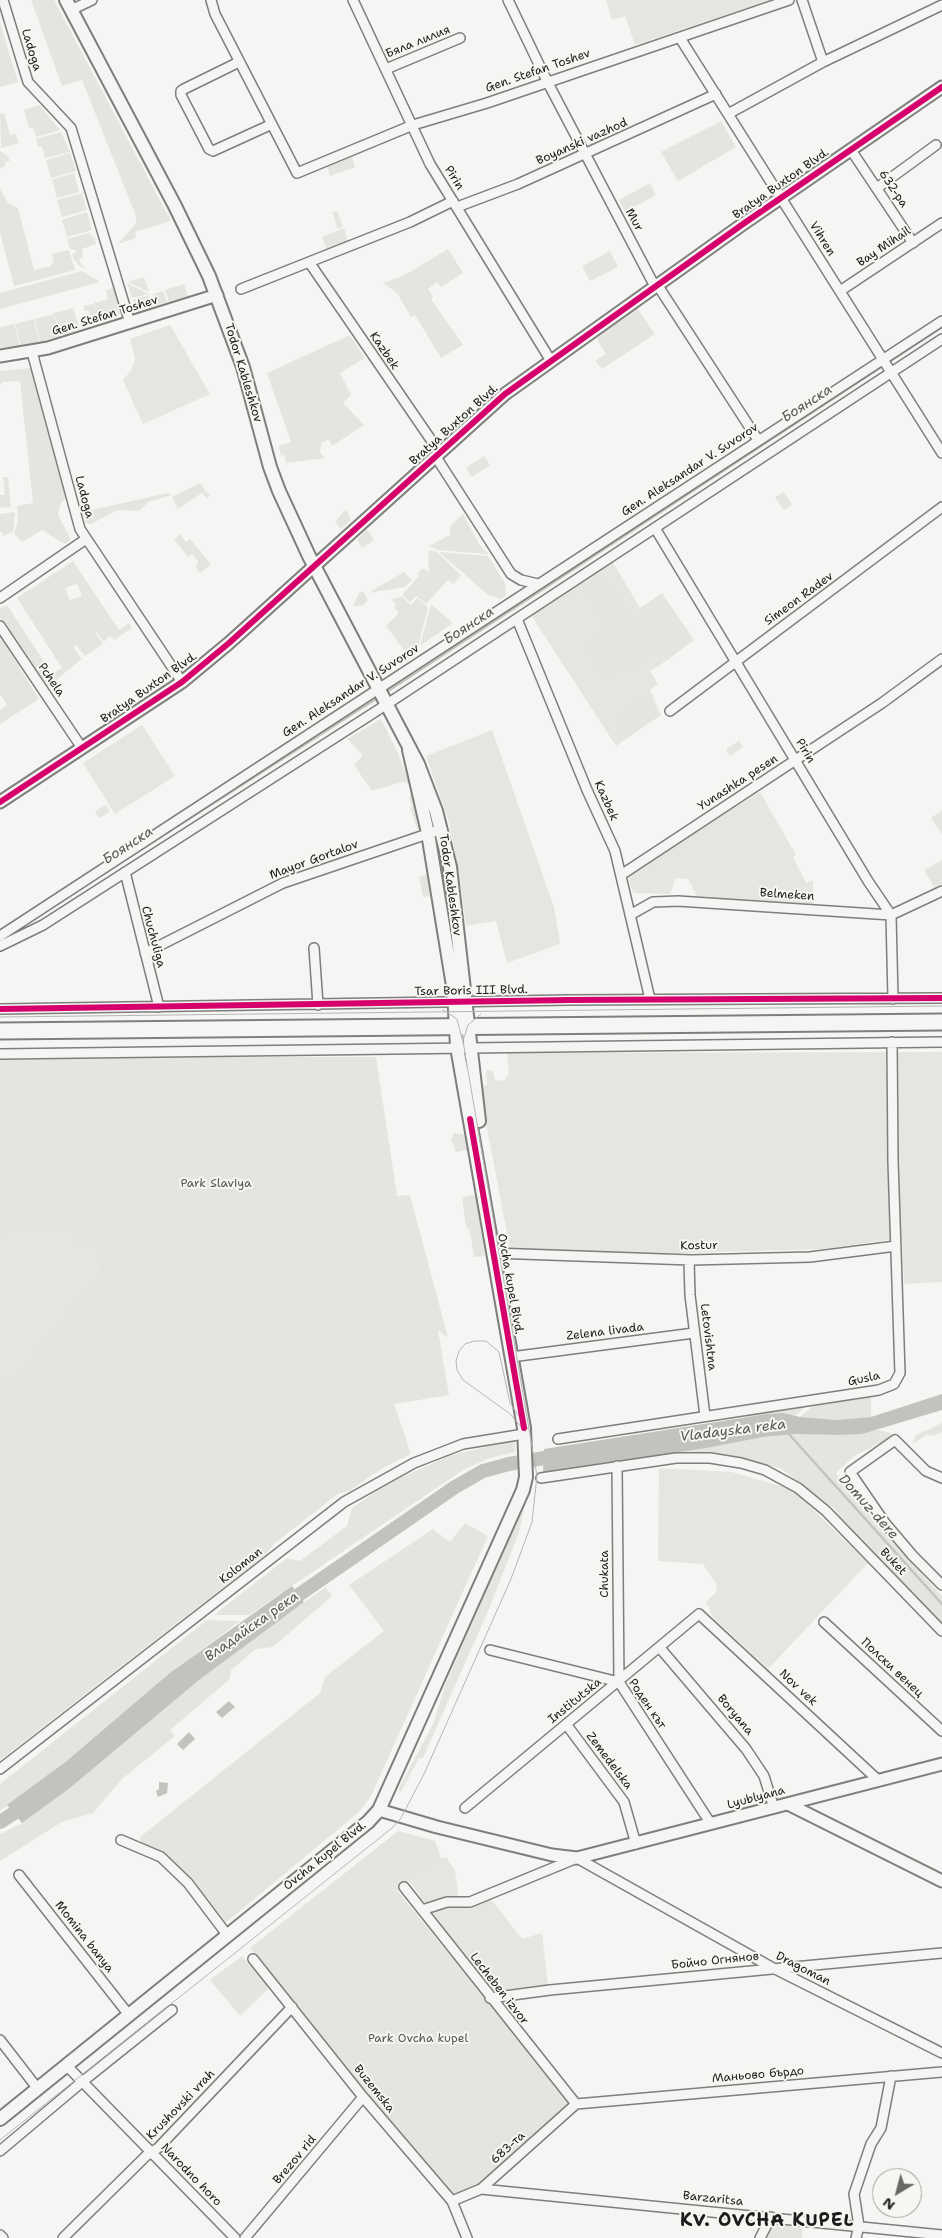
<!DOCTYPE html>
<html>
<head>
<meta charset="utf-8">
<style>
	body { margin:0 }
	#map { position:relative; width:942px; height:2238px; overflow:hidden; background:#f5f5f3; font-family:"Shantell Sans",sans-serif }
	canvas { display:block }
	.north { position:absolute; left:872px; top:2168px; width:50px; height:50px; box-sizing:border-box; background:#f6f6f2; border:1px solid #9f9f9c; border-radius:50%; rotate:217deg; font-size:14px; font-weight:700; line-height:20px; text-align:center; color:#1c1c1c }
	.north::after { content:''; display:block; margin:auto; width:18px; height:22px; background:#686867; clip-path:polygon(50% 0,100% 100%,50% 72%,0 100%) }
</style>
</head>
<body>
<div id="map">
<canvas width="942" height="2238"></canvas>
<div class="north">N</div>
</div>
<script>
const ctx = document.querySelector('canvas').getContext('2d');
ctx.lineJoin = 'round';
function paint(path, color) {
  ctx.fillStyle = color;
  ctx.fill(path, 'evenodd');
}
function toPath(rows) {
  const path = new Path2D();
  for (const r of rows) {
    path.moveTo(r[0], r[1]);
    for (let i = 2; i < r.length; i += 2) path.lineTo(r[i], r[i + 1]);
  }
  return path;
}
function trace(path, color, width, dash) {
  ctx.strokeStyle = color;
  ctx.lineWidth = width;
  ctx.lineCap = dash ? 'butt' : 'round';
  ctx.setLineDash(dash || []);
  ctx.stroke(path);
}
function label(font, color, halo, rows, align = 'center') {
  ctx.font = font + ' "Shantell Sans",sans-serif';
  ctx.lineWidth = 4;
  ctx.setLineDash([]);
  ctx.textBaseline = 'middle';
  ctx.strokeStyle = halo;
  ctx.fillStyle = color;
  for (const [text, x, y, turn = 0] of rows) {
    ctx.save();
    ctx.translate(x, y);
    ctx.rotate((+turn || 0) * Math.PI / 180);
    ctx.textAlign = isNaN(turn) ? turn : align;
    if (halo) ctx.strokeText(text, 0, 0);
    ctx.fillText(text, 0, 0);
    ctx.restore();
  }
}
const built = toPath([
	[606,0,771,0,635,45,625,16,612,20],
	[170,325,210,394,143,424,123,380,131,370,135,359,130,339],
	[612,561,640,608,634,612,666,661,650,671,658,684,650,690,661,715,616,746,531,615],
	[142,725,175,776,115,814,83,763],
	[492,730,554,907,559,937,560,944,507,963,496,921,466,926,459,873,449,822,426,756],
	[760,792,796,855,793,857,806,883,813,880,813,904,697,896,688,879,676,878,670,894,633,893,628,874],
	[942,1052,942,1282,904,1284,902,1238,823,1249,645,1254,510,1249,479,1086,487,1085,486,1070,493,1071,495,1081,506,1080,506,1076,509,1075,507,1053],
	[0,1233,100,1234,100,1256,97,1274,13,1376,0,1379],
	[659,1468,732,1472,787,1488,798,1495,868,1563,768,1669,711,1615,709,1607,705,1603,716,1592,717,1585,703,1564,658,1561],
	[446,1857,455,1870,459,1901,491,1899,522,1939,542,1933,548,1985,491,1991,409,1881,441,1858]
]);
const green = toPath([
	[31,0,54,0,171,221,135,232,136,238,118,244,136,223,136,216,82,80,62,86],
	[0,22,18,82,0,87],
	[39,105,60,130,36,137,33,127,29,128,24,110],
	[4,113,10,135,16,134,19,143,1,148,0,114],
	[721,121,736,147,678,181,661,152],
	[61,132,70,152,45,158,42,146,38,147,36,139],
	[0,151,7,155,10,161,5,162,5,166,0,169],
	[70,153,76,171,51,178,46,160],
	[352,157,355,167,330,176,327,167],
	[74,173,79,192,57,198,52,180],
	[650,183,656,195,625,212,619,200],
	[0,188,8,203,18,208,34,270,51,266,51,264,54,263,52,254,69,250,75,270,14,286,0,233],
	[82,193,87,210,62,217,57,200],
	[337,211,343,226,338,229,332,212],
	[87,212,92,230,67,237,62,220],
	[344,228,348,241,328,251,322,237],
	[89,233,95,239,96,244,82,249,83,257,79,259,82,266,87,267,82,268,74,260,72,254,76,252,75,250,70,249,67,239],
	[448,249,463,273,441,287,437,282,428,289,433,297,431,299,463,345,441,358,415,315,411,317,397,293,383,283,403,276],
	[610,251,618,267,590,281,582,266],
	[82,271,100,282,0,309,0,293],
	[144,277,149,292,128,282],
	[127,283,149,294,132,298],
	[184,284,188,296,169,302,165,290],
	[115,288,121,314,91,321,88,310,85,311,83,306,93,304,96,312,94,303,108,299,106,290],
	[163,291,167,302,156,306,153,294],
	[149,295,153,307,136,311,133,300],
	[73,308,80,329,61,335,54,313],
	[637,308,655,334,602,369,595,361,606,354,598,341,598,337],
	[54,314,60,336,40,342,35,319],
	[34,319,39,342,21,346,15,324],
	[14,324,20,346,0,348,0,327],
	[350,335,365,358,340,373,351,395,343,403,364,425,332,446,329,439,321,443,320,452,324,458,286,463,285,455,281,456,279,446,291,442,267,373],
	[32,368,68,497,60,504,58,515,71,540,64,544,42,530,22,542,14,533,18,521,17,506,33,503,20,381,2,382,0,386,0,371],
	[484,456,490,465,472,477,466,468],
	[3,477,8,477,11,507,0,508,0,495,5,495],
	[200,483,210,496,207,498,202,493,178,509,172,497],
	[784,492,792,505,784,510,775,497],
	[168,493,172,495,148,502,139,511,118,510,91,524,86,523,83,512],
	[346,509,351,520,341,529,335,522],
	[15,512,13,531,4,536,0,531,0,514],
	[463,514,479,544,488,554,437,550,429,546,450,535,450,526],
	[367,529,374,540,362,548,357,540],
	[180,534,186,542,190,539,211,564,200,573,196,568,198,561,192,554,188,557,174,539],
	[429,550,437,552,461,575,454,584,448,580,426,604,416,596,410,602,402,595,419,576,417,574,423,568,430,573,428,565],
	[439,552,488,556,505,583,506,596,500,599,488,595],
	[73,561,119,630,129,623,132,628,114,640,110,635,104,642,96,631,95,632,103,644,85,656,76,645,73,647,82,659,46,688,0,617,0,608,7,605,52,674,62,668,17,598],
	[77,584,82,596,70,600,65,588],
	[404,572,412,580,405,587,368,593],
	[606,581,611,589,593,601,588,593],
	[363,591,368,600,362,606,353,606,359,593],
	[612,592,618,600,600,611,595,603],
	[662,593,694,640,666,661,634,612],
	[402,597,411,605,417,598,428,607,418,647,407,654,386,626,399,613,394,607,396,604,391,599],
	[619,602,624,610,606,621,601,613],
	[431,604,453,623,420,646],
	[627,609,654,649,631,665,604,625],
	[604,634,609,643,592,655,586,646],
	[0,636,39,699,0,724,0,710,7,705,0,694],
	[611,645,617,653,599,665,593,656],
	[618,655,623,663,605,675,600,667],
	[650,697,661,715,628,736,617,718],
	[381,719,398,753,410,784,402,782,372,791,354,765,363,755,347,739],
	[739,741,743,747,730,756,726,749],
	[412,792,420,829,417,829,410,807,412,806,409,798],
	[106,805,110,812,99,818,95,811],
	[942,810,942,834,931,818],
	[435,843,440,852,449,898,459,994],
	[942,860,942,884,934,887,924,870],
	[428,874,432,896,423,897,419,877],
	[182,1057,376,1057,397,1196,410,1195,448,1338,438,1330,449,1395,394,1404,411,1454,381,1469,349,1491,338,1494,275,1543,265,1555,0,1760,0,1379,13,1376,97,1274,100,1256,100,1234,0,1233,0,1060],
	[454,1133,463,1134,466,1138,468,1150,456,1152,451,1140],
	[475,1195,485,1256,474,1257,470,1231,466,1227,462,1197],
	[75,1235,93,1235,93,1243,75,1243],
	[871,1396,871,1417,837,1420,800,1417,815,1404],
	[806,1406,795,1416,783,1413,746,1417,747,1415],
	[942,1423,942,1432,934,1436,927,1435,912,1444,916,1435],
	[878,1430,891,1433,888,1439,854,1456,836,1473,855,1499,942,1596,942,1624,843,1522,836,1510,782,1469,732,1455,673,1453,763,1437,794,1434,840,1435],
	[515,1440,515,1452,490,1458,463,1470,249,1615,214,1615,287,1558,300,1561,347,1526,352,1508,378,1490,402,1477,452,1455],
	[527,1495,519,1532,489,1609,423,1758,419,1758,401,1792,398,1790,433,1724,445,1686],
	[465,1523,488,1536,371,1796,359,1812,223,1925,190,1881,141,1845,140,1837,320,1693,325,1677,384,1631,349,1585,433,1529,450,1542],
	[326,1587,332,1596,273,1647,256,1649,231,1670,229,1680,170,1730,175,1736,122,1779,93,1813,62,1822,0,1861,0,1834,22,1823,70,1788,199,1680,271,1625],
	[207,1620,240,1621,171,1672,48,1776,0,1811,0,1784],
	[398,1831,435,1841,441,1858,397,1890,571,2105,479,2185,455,2196,365,2093,250,1948],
	[242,1956,269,1988,240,2016,210,1980],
	[775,2218,803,2221,802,2238,765,2238]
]);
const water = toPath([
	[942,1394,942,1410,862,1434,840,1435,794,1434,763,1437,706,1448,543,1473,544,1449,767,1414,783,1413,800,1417,837,1420,871,1417],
	[292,1586,304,1602,199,1680,70,1788,22,1823,7,1805,64,1763,171,1672],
	[229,1701,235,1707,222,1718,216,1712],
	[189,1732,195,1739,183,1750,177,1744],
	[159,1782,168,1783,167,1793,158,1797,156,1791,159,1789]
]);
const stream = toPath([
	[385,693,942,327],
	[95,879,379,697],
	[787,1432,942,1604]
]);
const river = toPath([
	[284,1605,455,1487,483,1471,509,1464,562,1455],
	[0,1822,28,1804]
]);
const minor = toPath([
	[3,0,28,82,71,128,130,323],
	[211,0,215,14,297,173,413,125,487,103,789,0],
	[353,0,430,164,551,361],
	[508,0,548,83,652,281,660,289,758,440],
	[802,0,823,62],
	[71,10,92,0],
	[680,38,942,453],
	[239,62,184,89,181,91,181,95,209,149,213,151,270,125],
	[386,69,460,38],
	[728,114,823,62,942,5],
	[851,150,913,243],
	[877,188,936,145],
	[457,207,518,184,716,94],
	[309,262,440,453],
	[241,289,410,222,453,201],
	[840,291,942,223],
	[32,352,80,529,182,682],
	[436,457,511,574,521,580,538,584],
	[655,528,868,881,891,915,893,999],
	[0,598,86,539],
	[517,619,587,790,615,851,650,999],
	[0,626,82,748],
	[670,711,942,507],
	[125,872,159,1007],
	[621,875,882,703,942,659],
	[630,915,653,902,678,901,891,915,942,891],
	[0,936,942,321],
	[0,946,43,925,378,710,942,339],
	[314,948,318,1005],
	[145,953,283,883,442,829],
	[0,1009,569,1000,942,998],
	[0,1054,942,1042],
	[493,1253,691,1260,810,1257,896,1246],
	[689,1260,690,1295,705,1416],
	[511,1357,694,1333],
	[558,1439,879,1390,894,1384,900,1373,893,1161,892,1042],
	[617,1466,619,1682],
	[541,1478,676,1458,710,1458,741,1463,765,1470,798,1488,826,1511,942,1631],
	[942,1478,926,1471,895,1440,850,1472,885,1523,913,1556,942,1585],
	[824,1622,942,1731],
	[660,1648,746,1749,764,1776,774,1808],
	[490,1650,619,1682,711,1824],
	[566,1724,624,1802,636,1844],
	[0,1769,344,1502,414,1463,463,1444,524,1434],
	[465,1808,699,1614,879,1781],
	[121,1840,161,1857,188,1883,228,1936],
	[19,1875,129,2015],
	[404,1887,576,2104],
	[422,1910,447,1902,470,1902,577,1858,773,1968,942,2053],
	[253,1959,363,2097,452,2201,467,2238],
	[490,1998,550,1990,942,1953],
	[0,2040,38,2089],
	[67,2066,235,2238],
	[576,2104,942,2072],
	[0,2151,82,2082,172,2010],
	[481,2189,942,2235],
	[452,2201,481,2189,576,2104],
	[0,2235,3,2238],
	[63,2238,146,2156,158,2148,292,2007],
	[245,2238,363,2097],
	[760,2238,771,2217],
	[856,2238,859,2226,854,2194,871,2144,881,2128,891,2076]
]);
const tertiary = toPath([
	[0,356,48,348,217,295],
	[0,802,182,682,229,643,505,394,743,224,942,87],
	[788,1804,942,1881],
	[379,1810,437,1827,552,1855,577,1858,942,1764]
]);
const secondary = toPath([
	[66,0,175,206,209,276,243,367,270,467,279,491,309,556,418,764,436,811,450,867,479,1121],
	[0,2119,368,1822,379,1810,523,1490,526,1477,524,1428,457,1047,454,992,428,833,409,750]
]);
const primary = toPath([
	[0,1031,942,1022]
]);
const tram = toPath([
	[443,1010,457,1019,462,1039],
	[0,1017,942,1006],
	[526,1432,509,1413,463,1380,457,1370,456,1361,459,1351,465,1344,474,1341,486,1341,499,1352,510,1403,528,1429],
	[0,2140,392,1828,401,1818,424,1774,511,1579,532,1522,537,1476,463,1041,468,1025,481,1014]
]);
const cycleway = toPath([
	[0,802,182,682,229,643,505,394,743,224,942,87],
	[0,1009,569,1000,942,998],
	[470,1119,524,1428]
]);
const streetNames = [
	["Бяла лилия",418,42,-22],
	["Ladoga",31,50,73],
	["Gen. Stefan Toshev",538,71,-19],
	["Boyanski vazhod",582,142,-24],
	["Pirin",454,178,58],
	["Bratya Buxton Blvd.",781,184,-35],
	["632-ра",893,189,56],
	["Mur",634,220,62],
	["Vihren",822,239,58],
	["Bay Mihail",884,247,-34],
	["Gen. Stefan Toshev",105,316,-17],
	["Kazbek",384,351,56],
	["Todor Kableshkov",243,373,73],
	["Bratya Buxton Blvd.",454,425,-42],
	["Gen. Aleksandar V. Suvorov",690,470,-33],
	["Ladoga",84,497,75],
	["Simeon Radev",799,599,-36],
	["Pchela",51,680,56],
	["Bratya Buxton Blvd.",149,688,-35],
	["Gen. Aleksandar V. Suvorov",351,691,-33],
	["Pirin",805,751,59],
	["Yunashka pesen",738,783,-33],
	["Kazbek",606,801,66],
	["Mayor Gortalov",314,860,-20],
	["Todor Kableshkov",450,885,82],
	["Belmeken",787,895,4],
	["Chuchuliga",153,937,75],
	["Tsar Boris III Blvd.",471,991,-1],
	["Kostur",699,1246,-1],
	["Ovcha kupel Blvd.",510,1284,80],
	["Zelena livada",605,1332,-7],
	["Letovishtna",708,1337,83],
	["Gusla",864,1379,-12],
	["Buket",893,1562,46],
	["Koloman",241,1566,-38],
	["Chukata",605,1574,-90],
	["Полски венец",892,1668,43],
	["Nov vek",798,1688,43],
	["Institutska",575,1701,-39],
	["Роден кът",647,1704,56],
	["Boryana",735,1715,50],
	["Zemedelska",609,1761,53],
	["Lyublyana",756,1798,-15],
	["Ovcha kupel Blvd.",325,1856,-39],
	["Momina banya",84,1937,52],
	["Бойчо Огнянов",715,1961,-6],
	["Dragoman",803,1969,27],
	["Lecheben izvor",499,1989,52],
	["Маньово бърдо",758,2075,-5],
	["Buzemska",374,2089,51],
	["Krushovski vrah",181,2105,-46],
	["683-та",508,2148,-42],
	["Brezov rid",295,2160,-50],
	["Narodno horo",191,2175,46],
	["Barzaritsa",713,2199,6]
];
const parkNames = [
	["Park Slaviya",216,1184],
	["Park Ovcha kupel",418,2039]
];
const waterNames = [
	["Боянска",807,404,-33],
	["Боянска",469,626,-33],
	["Боянска",128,846,-33],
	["Vladayska reka",733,1431,-7],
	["Domuz dere",868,1507,48],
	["Владайска река",252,1627,-35]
];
const districtNames = [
	["KV. OVCHA KUPEL",767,2221]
];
paint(built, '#e5e5e2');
paint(green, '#e4e4e1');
paint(water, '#c2c2bf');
trace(stream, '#c2c2bf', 2.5);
trace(river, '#c2c2bf', 14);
trace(minor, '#7e7e7d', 12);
trace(tertiary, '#7e7e7d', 15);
trace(secondary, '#7e7e7d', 16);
trace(primary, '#7e7e7d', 19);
trace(minor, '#f5f5f3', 9);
trace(tertiary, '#f5f5f3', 11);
trace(secondary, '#f5f5f3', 12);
trace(primary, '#f5f5f3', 15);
trace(tram, '#b6b6b5', 1);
trace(cycleway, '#d6006c', 6);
label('12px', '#1c1c1c', '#f6f6f2', streetNames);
label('12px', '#545453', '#f6f6f2', parkNames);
label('italic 14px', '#565654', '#f6f6f2', waterNames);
ctx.letterSpacing = '1px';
label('bold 18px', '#1c1c1c', '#f6f6f2', districtNames);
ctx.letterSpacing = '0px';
</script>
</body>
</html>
